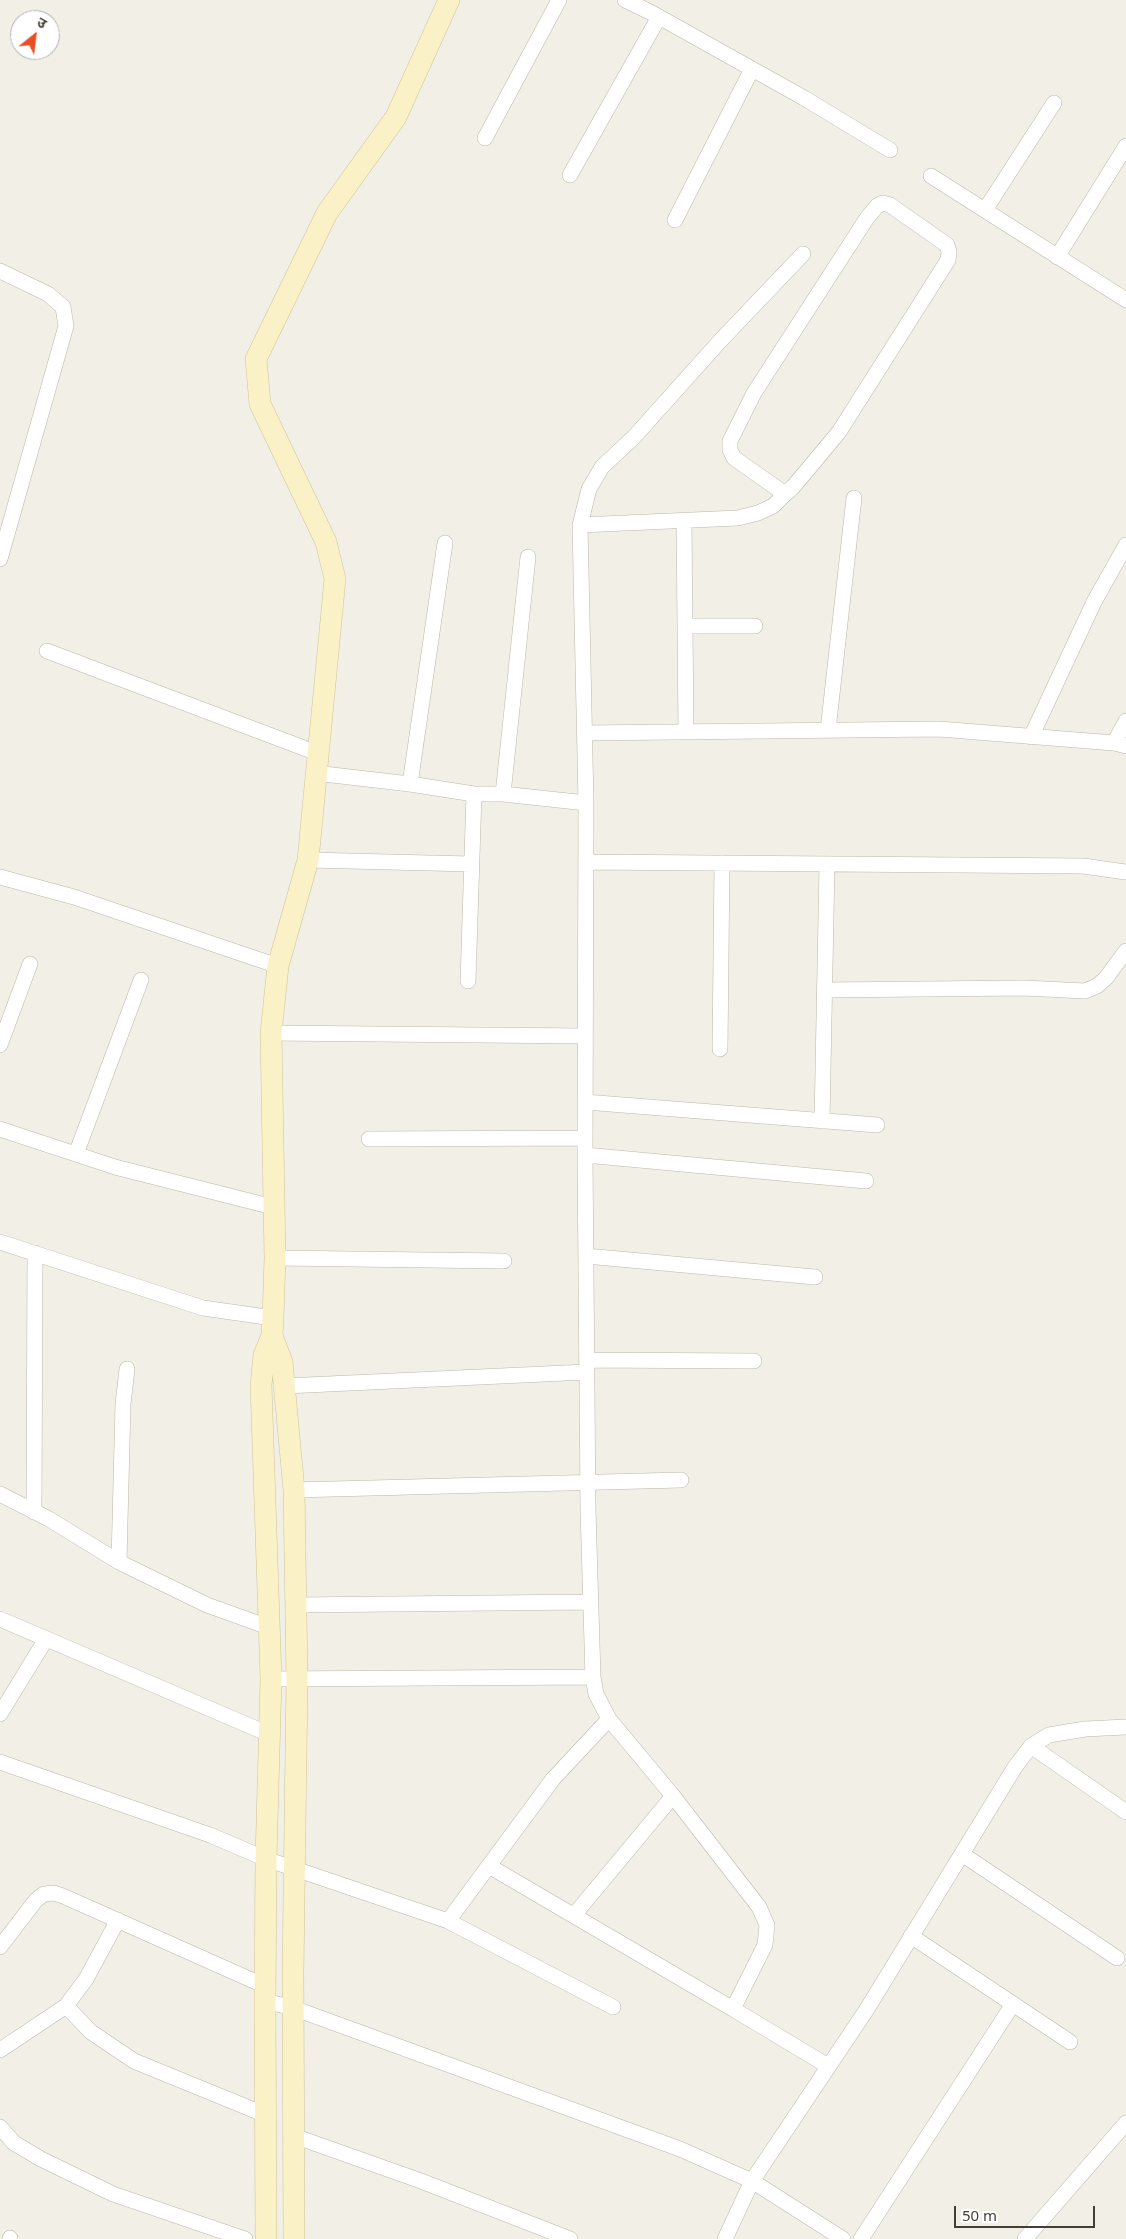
<!DOCTYPE html>
<html>
<head>
<meta charset="utf-8">
<style>
	body { margin:0 }
	#map { position:relative; width:1126px; height:2239px; overflow:hidden; background:#f1efe6; font-family:"Noto Sans","Noto Sans Devanagari",sans-serif }
	canvas { display:block }
	.north { position:absolute; left:10px; top:10px; width:50px; height:50px; box-sizing:border-box; background:#fff; border:1px solid #b4b2af; border-radius:50%; rotate:29deg; font-size:14px; font-weight:700; line-height:20px; text-align:center; color:#443f36 }
	.north::after { content:''; display:block; margin:auto; width:18px; height:22px; background:#ea4e24; clip-path:polygon(50% 0,100% 100%,50% 72%,0 100%) }
	.scale { position:absolute; left:954px; top:2206px; width:141px; height:22px; box-sizing:border-box; border:2px solid #443f36; border-top:0; padding-left:6px; font-size:15px; line-height:18px; white-space:nowrap; color:#443f36; -webkit-text-stroke:4px #fff; paint-order:stroke }
</style>
</head>
<body>
<div id="map">
<canvas width="1126" height="2239"></canvas>
<div class="north">उ</div>
<div class="scale">50 m</div>
</div>
<script>
const ctx = document.querySelector('canvas').getContext('2d');
ctx.lineJoin = 'round';
function toPath(rows) {
  const path = new Path2D();
  for (const r of rows) {
    path.moveTo(r[0], r[1]);
    for (let i = 2; i < r.length; i += 2) path.lineTo(r[i], r[i + 1]);
  }
  return path;
}
function trace(path, color, width, dash) {
  ctx.strokeStyle = color;
  ctx.lineWidth = width;
  ctx.lineCap = dash ? 'butt' : 'round';
  ctx.setLineDash(dash || []);
  ctx.stroke(path);
}
const street = toPath([
	[625,0,652,13,804,98,890,150],
	[485,138,559,0],
	[570,175,659,17],
	[931,176,1126,300],
	[985,210,1054,103],
	[675,220,752,69],
	[803,254,720,341,634,437,602,467,589,489,580,525,586,803,585,1155,588,1510,593,1677,596,1694,609,1719,673,1796,759,1907,767,1925,765,1945,733,2009,828,2066],
	[1057,257,1126,146],
	[0,271,48,294,63,307,66,326,0,559],
	[684,521,686,732],
	[580,525,738,518,758,513,773,506,785,494,793,487,839,432,948,260,949,252,947,245,890,205,883,203,877,206,867,218,754,393,730,441,730,450,734,458,785,494],
	[685,626,755,626],
	[47,651,317,753],
	[828,730,854,498],
	[585,733,939,729,1114,743,1126,746],
	[1031,737,1094,602,1126,545],
	[1114,743,1126,721],
	[315,773,410,784,474,794,503,794,586,803],
	[410,784,445,543],
	[503,794,528,557],
	[308,860,471,864],
	[586,862,1083,866,1126,872],
	[0,877,74,897,278,966],
	[468,981,474,794],
	[825,990,1024,988,1085,991,1097,986,1106,978,1126,951],
	[271,1033,585,1036],
	[0,1045,30,964],
	[720,1049,722,863],
	[585,1102,877,1125],
	[822,1121,827,864],
	[0,1129,115,1167,273,1207],
	[369,1139,585,1138],
	[76,1154,141,980],
	[585,1155,866,1181],
	[0,1242,203,1308,273,1318],
	[586,1256,815,1277],
	[275,1258,504,1261],
	[587,1360,754,1361],
	[285,1386,587,1372],
	[294,1490,681,1480],
	[0,1494,49,1519,119,1562,207,1605,271,1628],
	[34,1512,35,1253],
	[119,1562,123,1404,127,1369],
	[294,1605,591,1602],
	[0,1619,271,1735],
	[271,1679,593,1677],
	[0,1714,46,1639],
	[1031,1746,1126,1812],
	[0,1762,210,1835,266,1859,448,1921,613,2007],
	[962,1854,1117,1958],
	[489,1866,733,2009],
	[574,1915,673,1796],
	[448,1921,553,1779,609,1719],
	[911,1936,1070,2042],
	[0,1947,36,1900,44,1894,54,1893,63,1896,265,1986],
	[265,2001,293,2008,680,2149,752,2181,843,2239],
	[66,2006,91,2032,134,2061,266,2115],
	[0,2050,66,2006,86,1979,118,1920],
	[0,2127,14,2143,41,2159,113,2194,245,2239],
	[294,2136,421,2181,570,2239],
	[10,2238,10,2239],
	[725,2239,752,2181,867,2009,1015,1767,1031,1746,1049,1735,1085,1729,1126,1727],
	[861,2239,1013,2004],
	[1025,2239,1126,2123]
]);
const secondary = toPath([
	[272,1336,282,1362,294,1490,297,1679,293,1971,294,2239],
	[266,2239,265,2001,266,1859,271,1679,261,1385,264,1355,272,1336,273,1318,275,1258,271,1033,278,966,308,860,335,579,326,542,260,404,256,359,327,213,396,117,449,0]
]);
trace(street, '#bcb7a9', 16);
trace(secondary, '#cec398', 22);
trace(street, '#fff', 15);
trace(secondary, '#faf1c7', 21);
</script>
</body>
</html>
